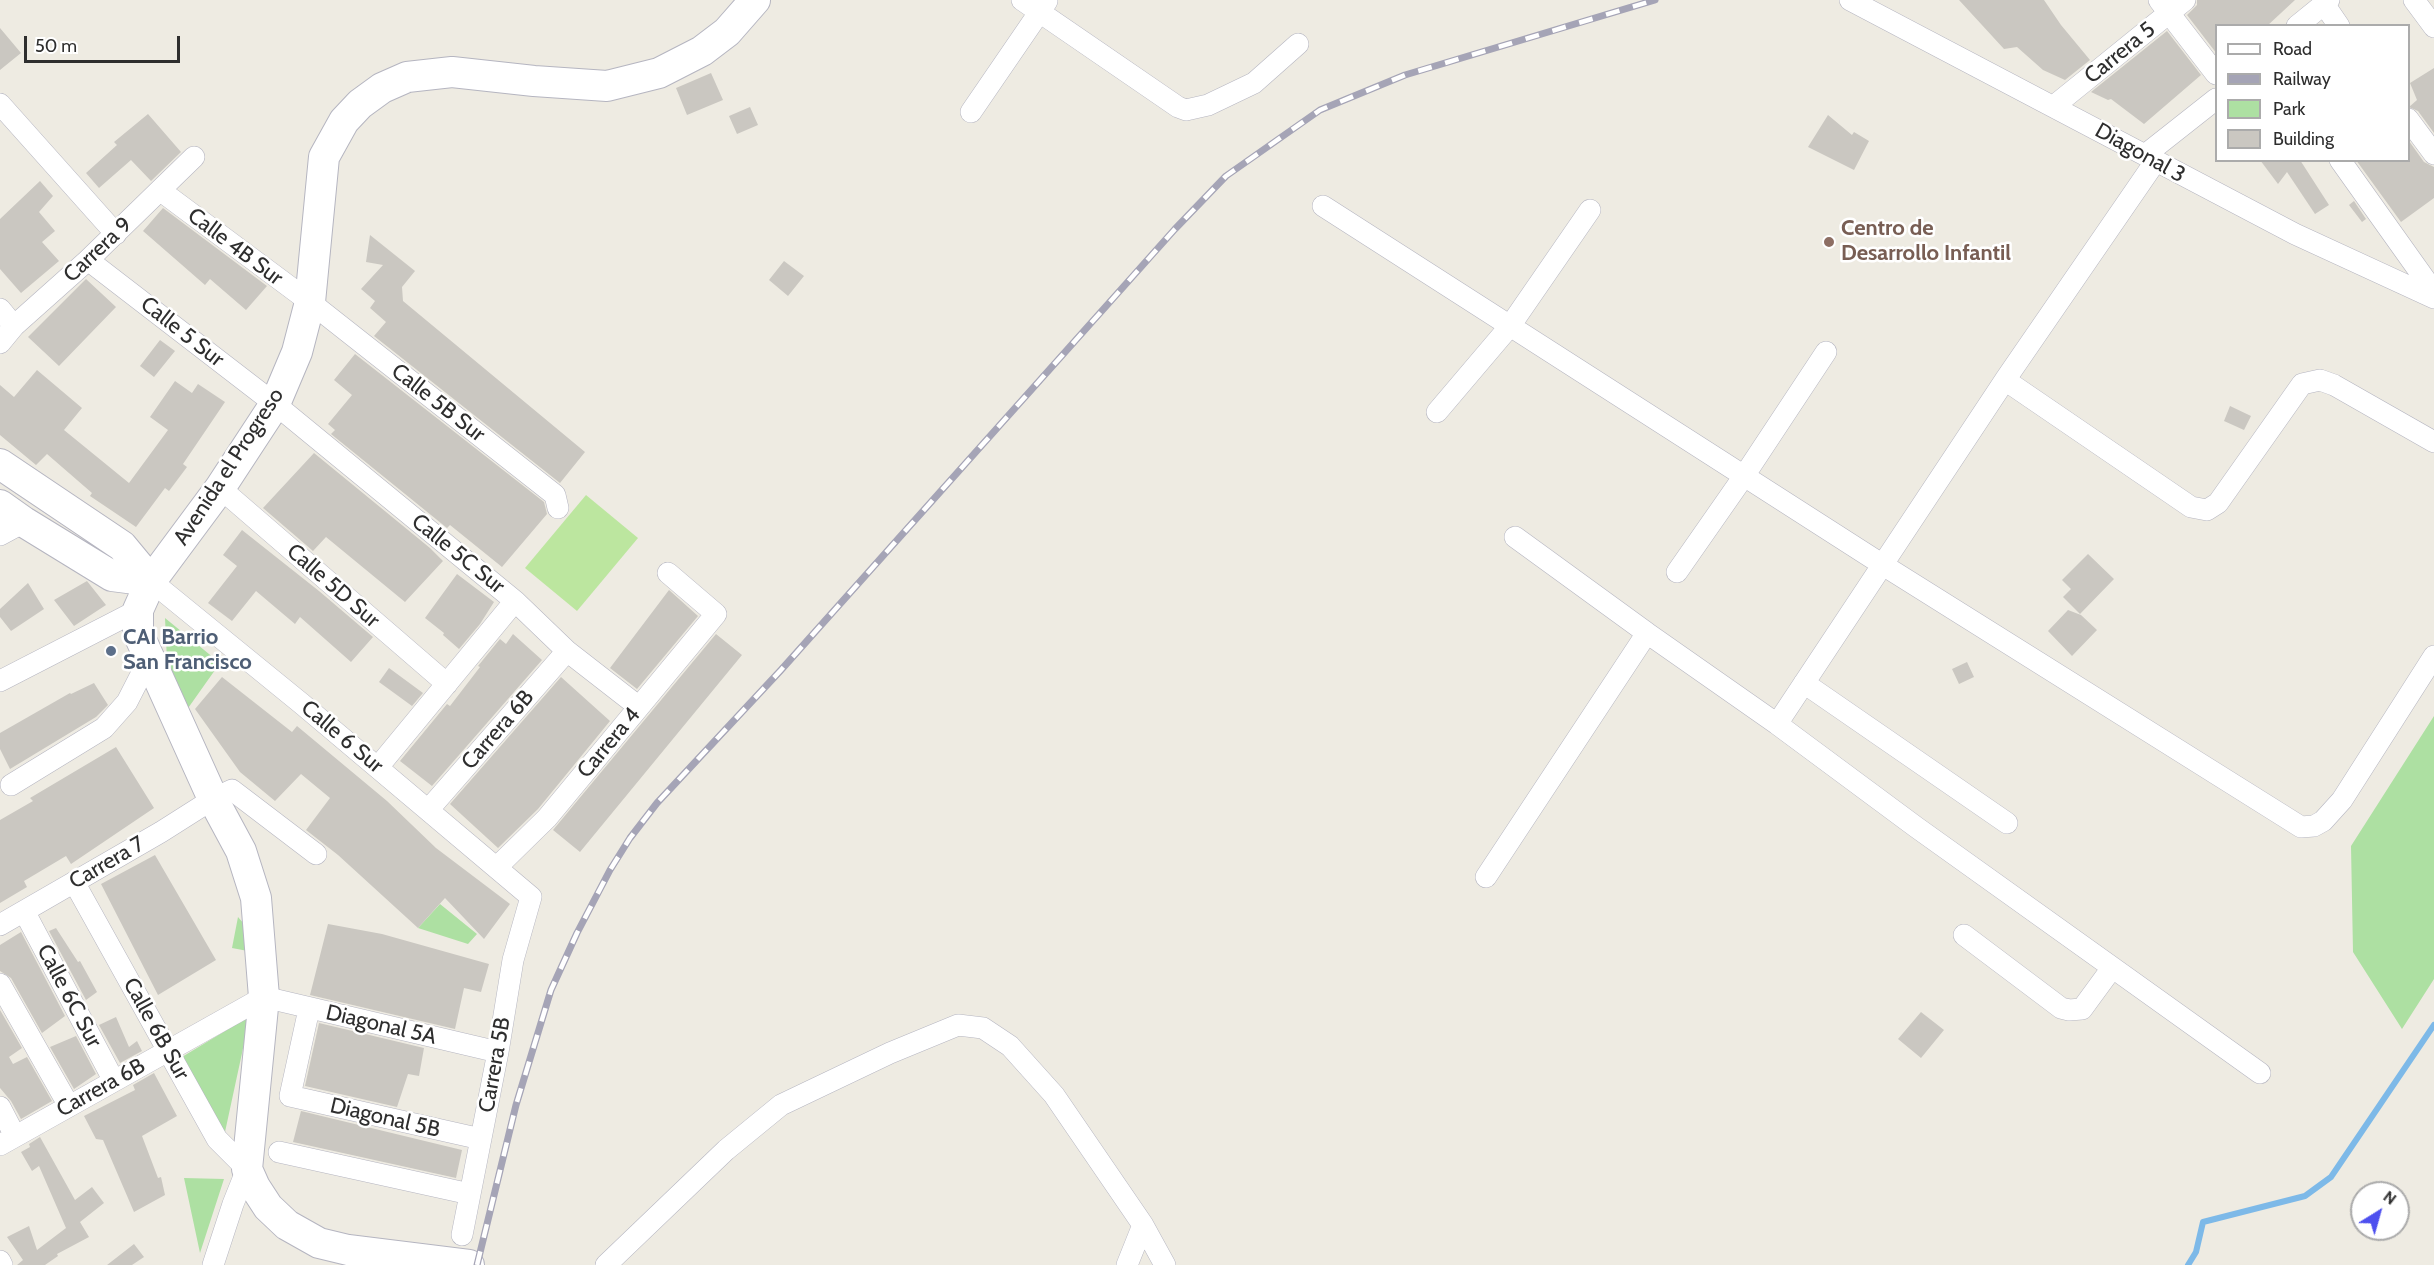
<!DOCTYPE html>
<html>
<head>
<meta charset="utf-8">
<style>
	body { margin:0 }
	#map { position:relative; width:2434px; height:1265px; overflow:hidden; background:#eeebe2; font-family:Cabin,sans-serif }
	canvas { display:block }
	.legend { position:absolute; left:2215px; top:24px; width:195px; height:138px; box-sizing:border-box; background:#fff; border:2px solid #ababab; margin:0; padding:8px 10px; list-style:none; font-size:18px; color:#2e2e2e }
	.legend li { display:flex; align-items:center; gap:12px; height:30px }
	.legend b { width:30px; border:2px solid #ababab }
	.north { position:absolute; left:2350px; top:1181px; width:60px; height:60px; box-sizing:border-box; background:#fff; border:2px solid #ababab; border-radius:50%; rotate:37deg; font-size:16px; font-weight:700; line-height:24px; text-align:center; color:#2e2e2e }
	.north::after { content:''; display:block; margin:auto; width:21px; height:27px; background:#4e50ef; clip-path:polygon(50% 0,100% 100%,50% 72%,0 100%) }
	.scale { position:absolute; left:24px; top:36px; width:156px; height:27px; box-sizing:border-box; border:3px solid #2e2e2e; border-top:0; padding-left:8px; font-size:18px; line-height:21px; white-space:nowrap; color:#2e2e2e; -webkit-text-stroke:4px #fff; paint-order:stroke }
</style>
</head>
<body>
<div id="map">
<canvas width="2434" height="1265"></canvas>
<ul class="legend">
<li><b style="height:8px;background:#fff"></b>Road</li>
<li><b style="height:8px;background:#a5a4b6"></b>Railway</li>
<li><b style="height:16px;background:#ade0a2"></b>Park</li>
<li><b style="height:16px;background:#cac7c1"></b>Building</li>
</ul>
<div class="north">N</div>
<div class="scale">50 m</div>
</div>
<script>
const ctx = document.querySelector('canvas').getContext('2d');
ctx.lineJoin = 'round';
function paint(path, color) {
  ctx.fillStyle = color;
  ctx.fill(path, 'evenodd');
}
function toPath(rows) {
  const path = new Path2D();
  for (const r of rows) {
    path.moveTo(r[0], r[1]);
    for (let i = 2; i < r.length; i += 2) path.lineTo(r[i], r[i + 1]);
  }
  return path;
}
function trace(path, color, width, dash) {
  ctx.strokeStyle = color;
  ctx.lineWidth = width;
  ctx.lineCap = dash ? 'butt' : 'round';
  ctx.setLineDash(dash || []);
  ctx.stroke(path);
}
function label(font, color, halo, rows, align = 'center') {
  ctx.font = font + ' Cabin,sans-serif';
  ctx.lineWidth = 5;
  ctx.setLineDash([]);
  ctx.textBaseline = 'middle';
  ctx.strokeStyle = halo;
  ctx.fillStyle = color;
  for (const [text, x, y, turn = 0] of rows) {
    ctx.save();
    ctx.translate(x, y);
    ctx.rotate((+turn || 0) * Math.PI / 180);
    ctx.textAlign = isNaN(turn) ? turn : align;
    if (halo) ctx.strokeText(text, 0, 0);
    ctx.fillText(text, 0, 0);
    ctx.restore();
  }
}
const green = toPath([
	[165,618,220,663,186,711,167,661],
	[2434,716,2434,979,2402,1029,2353,952,2351,846],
	[440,904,477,934,468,944,418,928],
	[238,917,251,932,253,952,232,948],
	[250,1016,225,1132,182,1057],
	[184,1178,224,1179,200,1253]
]);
const pitch = toPath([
	[586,495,638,538,577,611,525,568]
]);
const stream = toPath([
	[2188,1265,2196,1252,2203,1222,2305,1196,2331,1177,2434,1025]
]);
const building = toPath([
	[1959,0,2044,0,2061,25,2090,60,2065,80,2043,70,2017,47,2004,49],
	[2197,0,2295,0,2267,26,2217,26,2217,54,2187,15,2197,5],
	[0,28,21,53,0,70],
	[2167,31,2201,75,2144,124,2111,99,2108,100,2091,92],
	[2434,68,2434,133,2418,111,2409,107,2417,100,2410,83],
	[711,73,723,100,687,115,676,88],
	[750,107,758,125,737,134,729,116],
	[148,114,181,152,151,181,131,160,99,188,86,173,117,145,114,142],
	[1828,115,1852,135,1854,132,1869,141,1854,170,1808,147],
	[2409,141,2424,162,2434,167,2434,198,2401,222,2356,160,2409,160],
	[2260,160,2300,160,2329,205,2315,214,2287,172,2278,184],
	[40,181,53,196,39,212,55,231,42,242,59,261,21,293,0,269,0,219],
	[2354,201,2366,219,2362,222,2349,205],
	[163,208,267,286,246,310,210,279,205,285,143,231],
	[370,235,415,271,402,287,403,301,585,452,560,483,374,336,386,322,370,308,375,301,361,289,383,265,366,262],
	[784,261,804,276,788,296,769,280],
	[86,279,116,307,59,366,28,337],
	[160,340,175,351,154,377,140,366],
	[355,354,544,502,547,514,502,567,450,525,447,528,331,434,335,430,328,424,352,395,334,380],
	[37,370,82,408,64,430,129,483,168,430,150,417,175,381,192,393,198,384,225,402,183,464,187,467,169,491,165,488,136,527,90,496,92,493,47,454,36,465,0,435,0,385,14,397],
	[2230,406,2251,416,2244,430,2224,421],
	[314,453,430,548,443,561,405,602,326,537,313,551,263,508],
	[242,530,319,591,373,637,351,662,300,617,295,624,256,591,232,621,208,603,237,566,223,555],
	[2088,554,2114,579,2080,614,2063,597,2071,589,2062,580],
	[457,574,494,602,480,624,459,649,443,635,444,633,425,618],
	[87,581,106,605,74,626,54,600],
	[28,583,44,609,11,631,0,617,0,609],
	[669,590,698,616,637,689,610,668],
	[2068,610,2081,615,2097,630,2072,656,2048,631],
	[513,634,542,660,432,786,400,761,447,704,450,706,480,667,478,666,500,639,506,644],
	[716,634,742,655,580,852,553,830],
	[1967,662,1974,677,1959,684,1952,669],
	[389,668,423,693,412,706,379,682],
	[222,677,292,732,297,726,387,801,436,848,510,904,484,939,445,898,418,928,338,855,306,830,330,798,301,774,275,801,240,772,195,709],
	[561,677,610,721,538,809,498,848,450,804],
	[94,683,108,705,96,717,10,769,0,749,0,733,70,693,71,694],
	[116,747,154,808,71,864,66,856,24,881,27,887,0,903,0,820,33,801,30,798],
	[155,855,216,960,158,995,101,884],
	[328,924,382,934,489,964,481,992,464,988,455,1029,310,995],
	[56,928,78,962,80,961,97,992,86,1000,49,931],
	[21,932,65,1016,42,1033,11,978,0,971,0,945],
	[0,1010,22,1048,9,1057,13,1064,27,1057,52,1101,21,1119,11,1101,0,1088],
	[1921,1012,1944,1030,1921,1058,1898,1039],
	[116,1017,129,1047,137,1041,142,1051,120,1063,99,1025],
	[319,1023,424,1048,419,1076,408,1074,397,1107,305,1086],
	[76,1036,96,1074,74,1089,50,1047],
	[154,1073,177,1116,142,1136,158,1178,161,1177,165,1195,134,1212,103,1140,96,1139,84,1116,135,1090,133,1085],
	[301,1111,462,1150,456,1178,293,1142],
	[40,1137,75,1200,92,1187,104,1203,80,1222,89,1237,57,1254,58,1256,45,1265,17,1265,23,1260,7,1237,29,1226,37,1250,66,1228,39,1166,32,1171,21,1152,30,1147,29,1144],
	[134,1244,144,1257,132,1265,107,1265]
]);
const minor = toPath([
	[1022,0,1178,107,1186,110,1208,105,1254,83,1298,44],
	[1850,0,2295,234,2434,298],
	[2159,0,2216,74],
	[2414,0,2434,27],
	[2324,4,2339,26],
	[2297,26,2329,0],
	[0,104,116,234],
	[2054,106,2185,0],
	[971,112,1047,1],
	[2408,119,2434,154],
	[2145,155,2216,99],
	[2340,160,2434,292],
	[2155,162,2005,380,2191,507,2207,510,2218,503,2302,384,2320,380,2334,385,2434,442],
	[161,191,310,302,555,495,558,508],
	[1323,206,1883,565,2301,827,2314,826,2323,821,2342,800,2434,656],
	[88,260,275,404,515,601,567,651,639,707],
	[0,309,14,326],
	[0,343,14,326,88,260,194,157],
	[1437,412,1510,326,1590,210],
	[220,488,447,684],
	[0,535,24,522],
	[1515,537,1647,633],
	[1677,572,1744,476,1826,352],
	[151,581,302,704,531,897,513,960,498,1052,462,1235],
	[0,681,138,610],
	[1804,683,2007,823],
	[1777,724,1916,827,2260,1073],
	[378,767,515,601],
	[11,785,104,728,127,702,149,659],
	[429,809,567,651],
	[497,867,547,818,716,614,668,573],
	[1486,877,1647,633,1777,724,2005,380],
	[74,882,217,1139,247,1169,233,1204,213,1265],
	[24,911,114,1081],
	[0,925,161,832,213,799,232,790,316,854],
	[1964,935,2061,1008,2069,1010,2082,1009,2112,968],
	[0,984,69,1106],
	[309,1009,290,1096,481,1139],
	[0,1107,15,1136],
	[0,1145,264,997,498,1052],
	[279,1152,470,1194],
	[1143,1225,1165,1265],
	[0,1261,2,1265],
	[606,1265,726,1150,781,1105,890,1053,958,1025,983,1028,1010,1046,1054,1095,1143,1225,1127,1265]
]);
const secondary = toPath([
	[0,464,122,546,151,581],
	[0,505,24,522,112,576,151,581],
	[469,1265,348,1250,319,1243,287,1225,268,1207,255,1187,247,1169,264,997,256,898,241,851,213,799,138,633,138,610,151,581,220,488,275,404,297,352,310,302,324,157,344,121,360,104,382,88,407,77,452,72,534,81,607,86,659,73,702,51,727,32,755,0]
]);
const rail = toPath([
	[477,1265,516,1105,551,990,577,933,610,870,630,838,657,803,781,670,1175,229,1226,176,1320,110,1405,75,1655,0]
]);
const markers = [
	[1829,242,6,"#8d6e63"],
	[111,651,6,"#5c6f8a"]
];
const streetNames = [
	["Carrera 5",2120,53,-39],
	["Diagonal 3",2140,153,29],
	["Calle 4B Sur",235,247,37],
	["Carrera 9",98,250,-43],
	["Calle 5 Sur",182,332,38],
	["Calle 5B Sur",438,403,38],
	["Avenida el Progreso",229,467,-57],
	["Calle 5C Sur",458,554,39],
	["Calle 5D Sur",333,586,41],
	["Carrera 6B",498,730,-49],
	["Calle 6 Sur",342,737,40],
	["Carrera 4",609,743,-50],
	["Carrera 7",107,863,-30],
	["Calle 6C Sur",69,996,62],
	["Diagonal 5A",381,1025,13],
	["Calle 6B Sur",156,1029,61],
	["Carrera 5B",495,1065,-80],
	["Carrera 6B",101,1088,-29],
	["Diagonal 5B",385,1118,13]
];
const educationNames = [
	["Centro de",1841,229],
	["Desarrollo Infantil",1841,254]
];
const serviceNames = [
	["CAI Barrio",123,638],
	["San Francisco",123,663]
];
paint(green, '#ade0a2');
paint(pitch, '#bce69f');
trace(stream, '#7db9e8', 6);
paint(building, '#cac7c1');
trace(minor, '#b5b5c0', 22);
trace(secondary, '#b5b5c0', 32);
trace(minor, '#fff', 21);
trace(secondary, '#fff', 30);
trace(rail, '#a5a4b6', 7);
trace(rail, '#fff', 4.5, [14]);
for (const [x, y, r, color] of markers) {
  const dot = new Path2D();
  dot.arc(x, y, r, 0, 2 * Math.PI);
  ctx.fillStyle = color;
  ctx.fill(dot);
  trace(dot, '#fff', 2);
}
label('22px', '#2e2e2e', '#fff', streetNames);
label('bold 22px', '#785e54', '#fff', educationNames, 'left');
label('bold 22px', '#4e5e75', '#fff', serviceNames, 'left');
</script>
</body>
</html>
